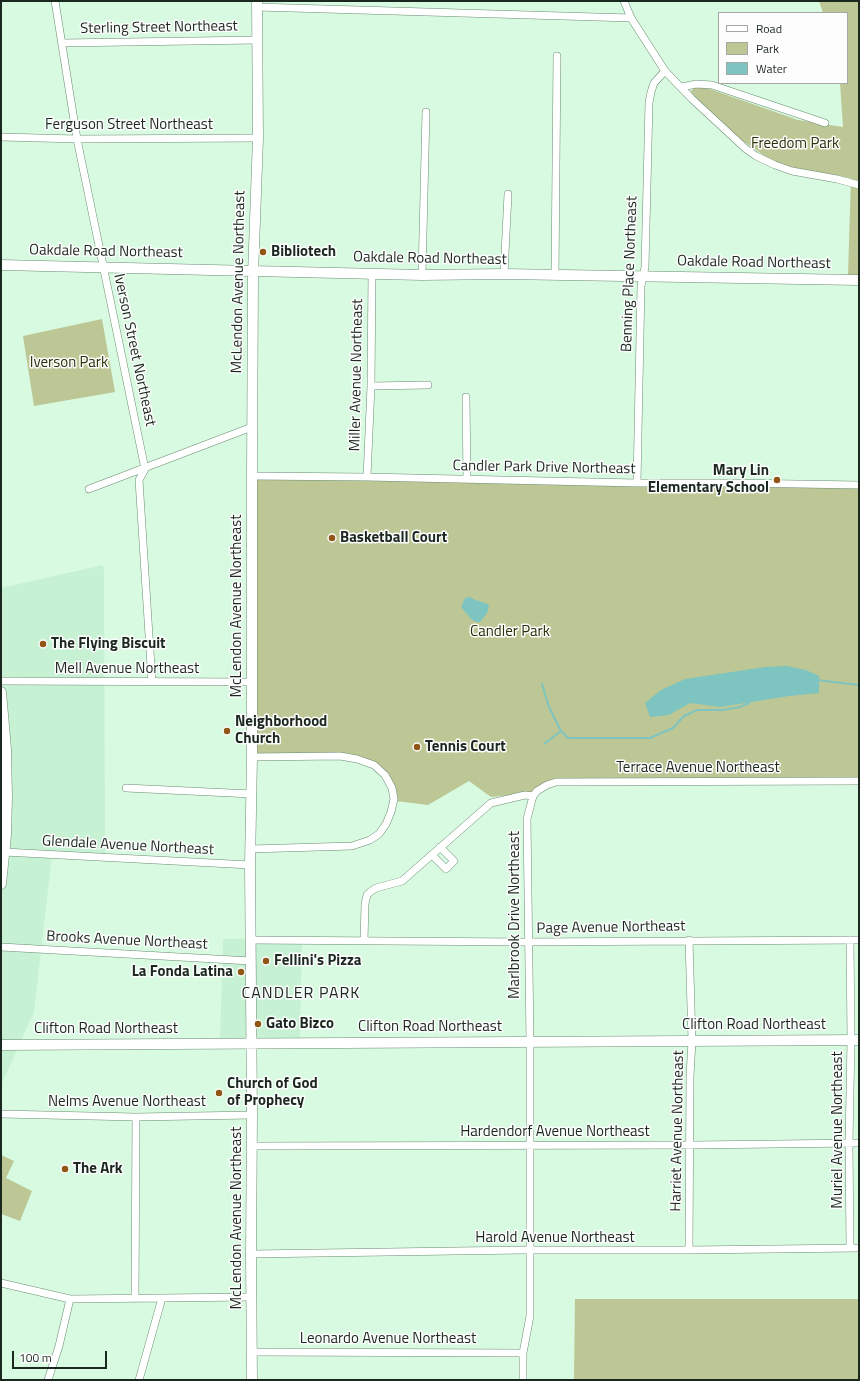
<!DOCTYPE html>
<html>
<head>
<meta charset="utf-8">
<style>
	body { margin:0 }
	#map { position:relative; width:860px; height:1381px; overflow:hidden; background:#d7fae1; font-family:"Titillium Web",sans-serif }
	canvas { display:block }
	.frame { position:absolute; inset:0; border:2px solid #1b281f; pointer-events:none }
	.legend { position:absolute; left:718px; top:12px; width:130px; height:72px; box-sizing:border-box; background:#fdfdfd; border:1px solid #a3a8a4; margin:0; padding:5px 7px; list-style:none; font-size:12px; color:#1b281f }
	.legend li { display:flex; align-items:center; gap:8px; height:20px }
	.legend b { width:20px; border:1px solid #a3a8a4 }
	.scale { position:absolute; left:12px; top:1351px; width:95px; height:18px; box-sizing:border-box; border:2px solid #1b281f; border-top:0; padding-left:5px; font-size:12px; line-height:14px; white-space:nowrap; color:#1b281f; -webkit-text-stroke:3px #fdfdfd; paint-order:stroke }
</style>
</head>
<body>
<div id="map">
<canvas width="860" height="1381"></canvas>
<div class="frame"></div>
<ul class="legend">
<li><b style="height:5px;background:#fff"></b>Road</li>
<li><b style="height:11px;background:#bdc795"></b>Park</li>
<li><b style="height:11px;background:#7ec4c0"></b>Water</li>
</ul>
<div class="scale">100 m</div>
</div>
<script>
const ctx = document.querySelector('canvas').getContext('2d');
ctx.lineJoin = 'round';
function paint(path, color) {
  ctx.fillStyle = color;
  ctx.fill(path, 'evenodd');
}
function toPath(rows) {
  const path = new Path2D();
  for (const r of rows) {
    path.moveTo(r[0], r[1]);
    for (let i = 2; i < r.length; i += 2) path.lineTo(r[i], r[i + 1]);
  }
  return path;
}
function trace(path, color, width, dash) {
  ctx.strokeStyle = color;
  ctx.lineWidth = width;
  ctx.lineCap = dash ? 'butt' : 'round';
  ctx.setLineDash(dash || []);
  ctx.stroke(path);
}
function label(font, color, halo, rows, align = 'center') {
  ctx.font = font + ' "Titillium Web",sans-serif';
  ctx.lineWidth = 3;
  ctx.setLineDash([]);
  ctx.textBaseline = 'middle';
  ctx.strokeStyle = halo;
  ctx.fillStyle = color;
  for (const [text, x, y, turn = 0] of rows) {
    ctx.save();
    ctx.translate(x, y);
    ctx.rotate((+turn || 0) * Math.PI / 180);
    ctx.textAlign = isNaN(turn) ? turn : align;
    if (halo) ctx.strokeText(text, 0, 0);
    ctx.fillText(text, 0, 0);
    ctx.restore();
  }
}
const built = toPath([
	[103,565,104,573,105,859,52,855,34,1012,1,1085,1,588],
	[302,938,300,1038,220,1041,223,939]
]);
const green = toPath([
	[819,1,859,1,859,283,848,274,851,178,786,168,766,157,736,136,693,96,691,91,694,88,701,87,710,89,798,120,843,127,840,83,847,83,847,13,823,13],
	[102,319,115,392,34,406,23,336],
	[254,475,859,483,859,780,555,780,530,793,491,797,469,781,428,805,396,801,388,777,353,756,255,756],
	[1,1155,14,1161,6,1178,32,1191,20,1221,1,1214],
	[575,1299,859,1299,859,1380,574,1380]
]);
const water = toPath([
	[471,597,473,599,488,604,489,607,487,613,480,622,476,622,472,620,461,607,465,598],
	[787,666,806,670,819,676,819,693,789,696,720,707,690,703,669,715,650,717,645,703,661,690,685,679,765,667]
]);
const stream = toPath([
	[817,680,859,685],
	[542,684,549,707,561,731,568,738,650,738,673,728,684,716,697,710,723,710,740,707,749,703],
	[544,744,561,731]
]);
const street = toPath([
	[55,1,77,139,145,469,139,480,152,682],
	[624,1,631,18,665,71,692,99,746,149,756,156,775,165,792,171,837,179,859,185],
	[257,7,631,18],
	[62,43,257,40],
	[682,87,696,84,712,85,825,123],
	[1,137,77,139,258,138],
	[504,274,508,194],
	[422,275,426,112],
	[555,276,557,56],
	[371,386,428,385],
	[466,397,467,479],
	[252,476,367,477,637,483,736,483,859,485],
	[367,477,371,386,372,273],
	[637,483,641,286,645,267,649,103,651,92,654,83,665,71],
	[89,489,252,427],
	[1,681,252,682],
	[126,788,252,794],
	[251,849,352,846,370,840,379,834,386,824,391,812,394,799,392,788,385,775,374,765,357,759,340,756,252,757],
	[4,852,250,865],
	[432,855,446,869,454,861,440,847],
	[251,940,524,942,859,940],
	[689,940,692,1041,690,1076,689,1250],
	[850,940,851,1040,849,1143,850,1248],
	[364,941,365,904,367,895,370,892,376,888,402,881,491,803,525,795,533,796],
	[1,947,251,961],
	[1,1114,136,1117,252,1115],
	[251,1146,694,1145,859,1143],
	[251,1254,524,1250,689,1250,859,1248],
	[1,1283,70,1299,251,1297],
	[135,1299,136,1117],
	[252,1352,523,1353],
	[48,1380,59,1346,70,1299],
	[139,1380,162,1298],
	[523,1380,523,1353,530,1316,530,1042,527,819,533,796,537,791,547,785,556,782,859,781]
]);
const secondary = toPath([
	[1,265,422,275,504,274,859,280],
	[1,692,6,749,7,797,6,835,1,884],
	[1,1045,859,1040],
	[252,1380,251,1254,252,1115,250,865,252,757,252,476,253,275,258,138,257,1]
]);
const markers = [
	[263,252,4,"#915515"],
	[777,480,4,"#915515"],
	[332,538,4,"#915515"],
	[43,644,4,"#915515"],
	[227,731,4,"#915515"],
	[417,747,4,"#915515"],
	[266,961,4,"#915515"],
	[241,972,4,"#915515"],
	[258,1024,4,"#915515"],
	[219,1093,4,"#915515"],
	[65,1169,4,"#915515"]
];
const streetNames = [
	["Sterling Street Northeast",159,28,-1],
	["Ferguson Street Northeast",129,125],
	["Oakdale Road Northeast",106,252,1],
	["Oakdale Road Northeast",430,259,1],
	["Oakdale Road Northeast",754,263,1],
	["Benning Place Northeast",630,274,-88],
	["McLendon Avenue Northeast",239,282,-89],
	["Iverson Street Northeast",134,350,78],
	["Miller Avenue Northeast",357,375,-89],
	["Candler Park Drive Northeast",544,468,1],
	["McLendon Avenue Northeast",237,606,-90],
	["Mell Avenue Northeast",127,669],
	["Terrace Avenue Northeast",698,768],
	["Glendale Avenue Northeast",128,846,3],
	["Marlbrook Drive Northeast",515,915,-90],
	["Page Avenue Northeast",611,928,-1],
	["Brooks Avenue Northeast",127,941,3],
	["Clifton Road Northeast",754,1025],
	["Clifton Road Northeast",430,1027],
	["Clifton Road Northeast",106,1029],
	["Nelms Avenue Northeast",127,1102],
	["Muriel Avenue Northeast",838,1130,-90],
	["Harriet Avenue Northeast",678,1131,-89],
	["Hardendorf Avenue Northeast",555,1132],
	["McLendon Avenue Northeast",237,1218,-90],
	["Harold Avenue Northeast",555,1238],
	["Leonardo Avenue Northeast",388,1339]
];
const parkNames = [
	["Freedom Park",795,144],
	["Iverson Park",69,363],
	["Candler Park",510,632]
];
const poiNames = [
	["Bibliotech",271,252],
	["Mary Lin",769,471,"right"],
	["Elementary School",769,488,"right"],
	["Basketball Court",340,538],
	["The Flying Biscuit",51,644],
	["Neighborhood",235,722],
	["Church",235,739],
	["Tennis Court",425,747],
	["Fellini's Pizza",274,961],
	["La Fonda Latina",233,972,"right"],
	["Gato Bizco",266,1024],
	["Church of God",227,1084],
	["of Prophecy",227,1101],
	["The Ark",73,1169]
];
const neighbourhoodNames = [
	["CANDLER PARK",301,994]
];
paint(built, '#c7f1d3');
paint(green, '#bdc795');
paint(water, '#7ec4c0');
trace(stream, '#7ec4c0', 2);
trace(street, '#6b8b74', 8);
trace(secondary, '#6b8b74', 11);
trace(street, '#fff', 7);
trace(secondary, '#fff', 10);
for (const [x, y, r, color] of markers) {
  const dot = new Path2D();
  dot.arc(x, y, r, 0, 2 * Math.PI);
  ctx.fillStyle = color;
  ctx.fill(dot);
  trace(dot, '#fdfdfd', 1.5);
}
label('15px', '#1b281f', '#fdfdfd', streetNames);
label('15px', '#2b3107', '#fdfdfd', parkNames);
label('bold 15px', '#1b281f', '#fdfdfd', poiNames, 'left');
ctx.letterSpacing = '1px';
label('16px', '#1b281f', '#fdfdfd', neighbourhoodNames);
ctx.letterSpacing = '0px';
</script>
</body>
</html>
